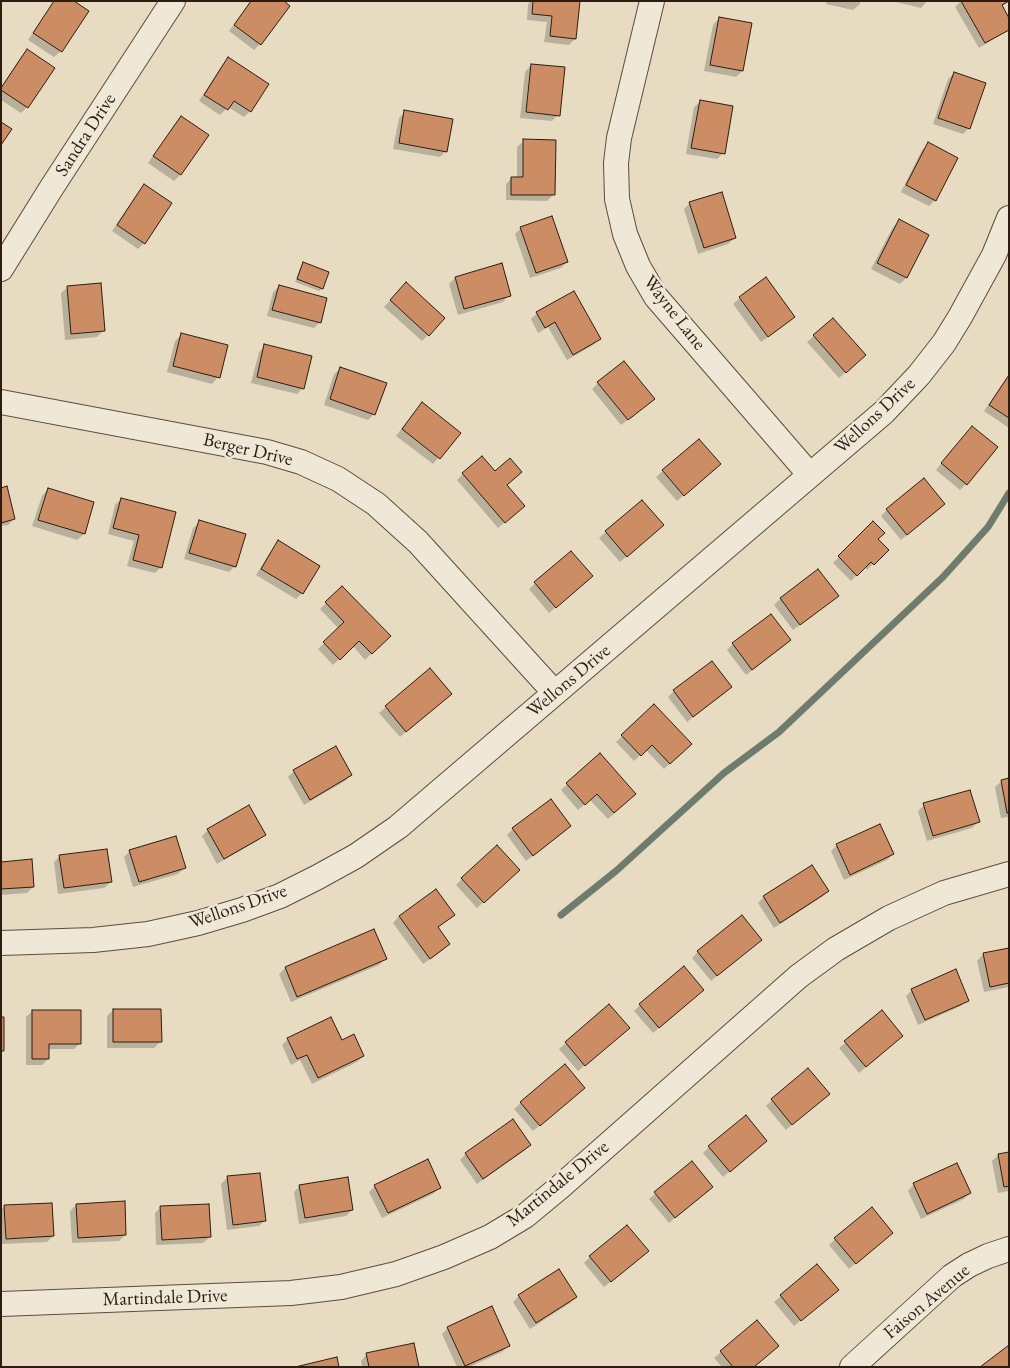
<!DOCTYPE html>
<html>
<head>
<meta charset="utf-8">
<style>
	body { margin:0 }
	#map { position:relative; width:1010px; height:1368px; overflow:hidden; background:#e7dcc2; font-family:"EB Garamond",serif }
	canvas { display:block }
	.frame { position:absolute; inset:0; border:2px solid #2e1c13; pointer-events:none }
</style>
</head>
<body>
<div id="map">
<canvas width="1010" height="1368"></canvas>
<div class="frame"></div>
</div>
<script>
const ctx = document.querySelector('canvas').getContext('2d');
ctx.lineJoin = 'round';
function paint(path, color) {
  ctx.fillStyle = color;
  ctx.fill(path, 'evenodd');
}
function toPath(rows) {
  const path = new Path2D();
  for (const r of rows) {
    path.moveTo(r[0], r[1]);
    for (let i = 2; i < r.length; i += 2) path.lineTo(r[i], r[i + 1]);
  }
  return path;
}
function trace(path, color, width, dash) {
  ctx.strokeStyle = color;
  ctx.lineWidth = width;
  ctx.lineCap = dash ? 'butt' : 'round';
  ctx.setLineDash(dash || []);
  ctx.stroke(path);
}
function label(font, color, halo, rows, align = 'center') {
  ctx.font = font + ' "EB Garamond",serif';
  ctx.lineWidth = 5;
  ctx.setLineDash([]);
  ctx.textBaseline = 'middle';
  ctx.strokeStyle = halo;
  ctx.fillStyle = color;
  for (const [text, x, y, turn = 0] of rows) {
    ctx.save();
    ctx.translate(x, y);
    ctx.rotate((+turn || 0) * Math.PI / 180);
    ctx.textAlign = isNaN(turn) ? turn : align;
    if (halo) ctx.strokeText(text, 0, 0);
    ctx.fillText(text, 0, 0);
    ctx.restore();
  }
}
const shadow = toPath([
	[54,1,71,1,61,51,54,57,28,40],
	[251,1,288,6,260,44,254,50,229,31],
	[531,1,579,1,575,39,569,45,544,42,547,22,527,20,528,4],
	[827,1,860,1,860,4,853,10,826,4],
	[892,1,927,1,921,8],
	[961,1,1009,1,1001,7,1009,20,1009,30,979,48,955,7],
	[719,18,751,24,742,71,736,77,704,71,713,25],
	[27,51,27,107,21,113,1,100,1,87,21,57],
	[228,59,250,111,244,117,228,107,220,115,199,101,222,65],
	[531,65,558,115,552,121,520,118,525,72],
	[954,73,969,128,963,134,933,124,948,79],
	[701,101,723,153,717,159,686,154,694,107],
	[405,112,446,151,440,157,393,149,399,118],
	[181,118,207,136,180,175,174,181,148,163,175,124],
	[524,141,553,195,547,201,506,200,506,184,512,178,517,178,517,147],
	[929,144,935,200,929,206,901,192,922,150],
	[144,186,144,243,138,249,112,231,138,192],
	[690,203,735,238,728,244,698,254,684,209],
	[899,221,927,235,906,278,900,284,871,269,893,227],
	[521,228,567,262,561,268,530,278,515,234],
	[304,263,328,273,322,289,319,291,295,282,301,266],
	[501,265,509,295,503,302,458,315,449,284,455,278],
	[766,279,787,323,761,342,733,304,740,298],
	[279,286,320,322,314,328,267,316,273,292],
	[68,287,103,331,97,337,65,340,61,293],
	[400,290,428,335,422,341,384,307],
	[537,313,599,339,593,345,567,360,548,327,538,333,531,319],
	[833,319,858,361,839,378,807,342],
	[181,335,218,377,212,384,167,372,175,341],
	[265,346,303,388,297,394,251,383,259,352],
	[341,368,374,414,368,420,324,405,334,374],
	[1009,374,1009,428,984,411],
	[598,383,647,405,621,425,592,389],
	[416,410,459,433,433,464,396,436],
	[966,433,966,484,960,490,936,470],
	[698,440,713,470,677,501,656,477],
	[463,474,505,485,517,512,498,528,457,480],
	[1,489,14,519,8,525,1,526],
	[48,489,93,503,84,534,77,540,32,526,42,496],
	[121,499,161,567,155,573,127,566,134,541,108,534,115,505],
	[642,501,656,531,620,562,599,538],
	[944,504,901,540,881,516,887,510],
	[200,522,235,566,229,572,184,559,193,528],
	[873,523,877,539,887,550,867,570,865,567,851,581,833,563],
	[279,542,319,566,302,593,296,599,256,575,273,548],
	[571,552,585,582,549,613,529,589],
	[818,571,837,596,831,602,793,630,774,605,780,599],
	[342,587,389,636,365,660,353,646,333,665,318,649,339,629,320,609],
	[771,615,790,640,784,646,746,675,727,650,733,644],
	[430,670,450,694,400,737,379,713],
	[731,687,725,693,687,722,668,697,674,691],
	[654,706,690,744,664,769,646,750,634,761,616,742],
	[599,755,629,800,608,819,590,800,578,810,561,790],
	[294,771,351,775,345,781,304,805,288,777],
	[1009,780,1009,817,1001,818,995,787,1002,781],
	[924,805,979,821,972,828,927,841,918,811],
	[570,826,564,832,526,861,507,835,513,829],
	[208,830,265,834,259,840,217,864,202,836],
	[837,845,893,854,887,860,844,880,831,851],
	[130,851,185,868,178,874,133,887,124,857],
	[60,856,111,882,104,888,58,894,54,862],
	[1,863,33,887,27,893,1,895],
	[812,866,828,891,822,897,774,928,758,903,764,897],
	[512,876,477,908,456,885,462,879],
	[454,915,437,928,449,944,443,950,423,964,393,923,399,916],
	[373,931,385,959,379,965,291,1002,279,974,285,968],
	[754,945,711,981,692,958,698,952],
	[1009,949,1009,987,984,992,977,961,983,954],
	[912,990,968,1000,961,1006,918,1025,906,996],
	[697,996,653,1033,634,1011,640,1005],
	[609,1006,622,1034,578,1071,559,1049],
	[113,1010,160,1042,154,1048,107,1048,107,1016],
	[32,1011,80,1043,74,1049,48,1049,48,1059,42,1065,26,1065,26,1017],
	[882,1012,902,1036,859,1073,839,1048],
	[288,1039,342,1042,363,1056,357,1062,312,1084,300,1060,291,1065,282,1045],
	[564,1066,577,1094,533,1131,514,1109],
	[828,1094,786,1130,766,1106,772,1100],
	[530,1145,524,1151,477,1184,460,1160,466,1154],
	[709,1147,759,1147,723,1177,703,1153],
	[1009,1153,1009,1191,998,1193,992,1161,998,1155],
	[691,1163,712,1187,669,1223,649,1199],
	[227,1178,265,1220,259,1226,227,1230,221,1184],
	[914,1184,970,1193,964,1199,921,1219,908,1191],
	[300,1186,352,1210,346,1216,299,1224,294,1192],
	[375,1186,439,1188,433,1194,382,1218,369,1192],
	[76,1205,125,1235,119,1241,72,1243,70,1211],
	[4,1207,53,1236,47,1242,1,1244,1,1209],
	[161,1207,210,1237,203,1243,156,1245,155,1213],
	[835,1239,885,1239,849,1269,829,1245],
	[590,1257,641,1257,604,1287,584,1263],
	[817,1266,837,1290,794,1326,774,1302],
	[519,1296,576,1297,570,1303,530,1329,513,1302],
	[757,1322,753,1367,722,1367,714,1358],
	[448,1328,508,1346,502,1352,469,1367,457,1367,442,1334],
	[367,1354,418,1367,362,1367,361,1361]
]);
const stream = toPath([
	[561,915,616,871,724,773,779,732,943,577,988,527,1009,493]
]);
const building = toPath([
	[54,1,74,1,89,11,62,52,33,33,54,1],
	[251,1,284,1,290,6,261,45,234,25,251,1],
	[533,1,580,1,576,39,550,36,552,16,532,14,533,1],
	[961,1,1009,1,1002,5,1009,18,1009,30,985,43,961,1],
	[719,17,752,23,743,71,710,65,719,17],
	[27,49,55,68,28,108,1,90,1,88,27,49],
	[228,57,269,84,251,112,234,101,228,110,204,95,228,57],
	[531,64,565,67,560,116,526,112,531,64],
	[954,72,986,83,970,129,938,118,954,72],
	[700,100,733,106,725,154,691,148,700,100],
	[404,110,453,119,447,152,399,143,404,110],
	[181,116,209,135,181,175,153,156,181,116],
	[1,122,12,129,1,145,1,122],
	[523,139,556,140,555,195,511,195,511,177,523,177,523,139],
	[928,142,958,158,936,201,906,185,928,142],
	[144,184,172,203,145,244,117,225,144,184],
	[722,192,736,238,704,248,689,202,722,192],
	[552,216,568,262,536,273,520,227,552,216],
	[899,219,929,235,907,278,877,263,899,219],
	[303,262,329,272,323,289,297,279,303,262],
	[502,263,511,296,464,309,455,277,502,263],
	[766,277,795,317,768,337,739,297,766,277],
	[406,282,445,318,429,336,390,300,406,282],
	[101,283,105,331,71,334,67,286,101,283],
	[279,285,327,298,321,323,272,310,279,285],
	[574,291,601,339,573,355,555,322,545,328,536,312,574,291],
	[833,318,866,355,846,373,813,335,833,318],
	[181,333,228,345,220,378,173,366,181,333],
	[264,344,312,356,304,389,257,377,264,344],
	[624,361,655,399,628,420,597,382,624,361],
	[340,367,387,383,375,415,330,399,340,367],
	[1009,375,1009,418,989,405,1009,375],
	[422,402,461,433,440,459,402,429,422,402],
	[972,426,998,447,967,485,941,463,972,426],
	[699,439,721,464,684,496,662,470,699,439],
	[482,456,495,471,510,458,522,472,507,485,525,506,505,523,462,473,482,456],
	[924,478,945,504,907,535,886,509,924,478],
	[7,486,15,519,1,523,1,488,7,486],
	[48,488,94,502,85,534,38,520,48,488],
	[121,498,176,512,162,568,133,560,139,535,113,528,121,498],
	[642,500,664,525,627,557,605,531,642,500],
	[199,520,246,534,236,567,189,553,199,520],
	[873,521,885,533,878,539,889,550,874,565,871,562,857,576,838,556,873,521],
	[278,540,320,566,303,594,261,569,278,540],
	[571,551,593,576,556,608,534,582,571,551],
	[818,569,839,596,800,625,780,598,818,569],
	[342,586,391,636,372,654,359,641,340,660,323,642,344,622,325,602,342,586],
	[771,614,791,640,752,670,732,643,771,614],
	[712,661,732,687,693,717,673,690,712,661],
	[430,668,452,694,406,732,385,706,430,668],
	[654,704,692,744,670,764,652,745,641,756,621,735,654,704],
	[336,746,352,775,310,800,293,770,336,746],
	[600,753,636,794,614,813,597,794,585,805,566,783,600,753],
	[1009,778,1009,813,1007,813,1001,780,1009,778],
	[970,790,980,822,933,836,923,803,970,790],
	[551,799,571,826,533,856,512,828,551,799],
	[249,805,266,835,224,859,207,829,249,805],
	[880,824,894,854,850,875,836,844,880,824],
	[176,836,186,868,139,882,129,850,176,836],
	[497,845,520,870,484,903,461,878,497,845],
	[107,849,112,882,64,888,59,855,107,849],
	[32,859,34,887,1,889,1,862,32,859],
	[812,865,829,891,780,923,763,896,812,865],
	[436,889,455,915,438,927,450,944,430,959,399,916,436,889],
	[742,915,762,940,717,976,697,951,742,915],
	[374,929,387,959,297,997,285,967,374,929],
	[1009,948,1009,983,990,987,983,953,1009,948],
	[684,966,704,990,659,1028,639,1004,684,966],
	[956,969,969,1001,925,1020,911,989,956,969],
	[609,1004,630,1028,585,1066,565,1042,609,1004],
	[113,1009,161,1009,162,1042,113,1042,113,1009],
	[32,1010,81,1010,81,1044,49,1044,49,1059,32,1059,32,1010],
	[882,1010,903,1036,866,1067,844,1041,882,1010],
	[1,1017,4,1017,4,1051,1,1051,1,1017],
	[331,1017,342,1040,354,1034,364,1056,318,1078,307,1055,297,1059,287,1038,331,1017],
	[565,1064,585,1088,540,1126,520,1102,565,1064],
	[808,1068,830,1094,792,1125,771,1099,808,1068],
	[746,1115,767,1141,730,1172,708,1146,746,1115],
	[513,1119,531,1145,483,1179,465,1153,513,1119],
	[1009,1152,1009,1186,1004,1187,998,1154,1009,1152],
	[428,1159,441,1188,388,1213,374,1185,428,1159],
	[692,1161,713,1187,675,1218,654,1192,692,1161],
	[957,1163,971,1193,927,1214,913,1183,957,1163],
	[260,1173,266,1221,233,1225,227,1176,260,1173],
	[348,1177,353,1210,305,1218,299,1185,348,1177],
	[125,1201,126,1235,78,1238,76,1204,125,1201],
	[52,1203,54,1236,6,1239,4,1205,52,1203],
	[209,1204,211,1237,162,1240,160,1206,209,1204],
	[872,1207,893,1233,856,1264,834,1238,872,1207],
	[627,1225,649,1251,611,1282,589,1256,627,1225],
	[817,1264,839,1290,801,1321,780,1295,817,1264],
	[559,1269,577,1297,536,1323,518,1295,559,1269],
	[492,1306,510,1346,465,1366,447,1327,492,1306],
	[757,1320,779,1346,754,1367,733,1367,720,1351,757,1320],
	[414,1343,419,1367,369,1367,366,1353,414,1343],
	[1009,1345,1009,1367,980,1367,1009,1345],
	[337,1357,339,1367,295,1367,337,1357]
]);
const street = toPath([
	[652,1,619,138,616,163,617,199,625,234,638,266,656,297,810,475],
	[1,269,52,187,173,1],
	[1,402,267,452,301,462,338,479,376,504,418,542,555,693],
	[1,943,93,940,148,934,198,923,242,910,280,896,316,878,356,856,398,827,884,412,919,375,944,343,960,317,994,255,1009,218],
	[1,1304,291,1293,341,1287,396,1274,444,1257,490,1237,525,1216,560,1187,799,976,836,949,889,918,944,893,1009,874],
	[852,1367,952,1276,969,1265,988,1256,1009,1249]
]);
const streetNames = [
	["Sandra Drive",86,135,-57],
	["Wayne Lane",674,313,52],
	["Wellons Drive",875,416,-43],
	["Berger Drive",248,450,13],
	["Wellons Drive",569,681,-40],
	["Wellons Drive",238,907,-19],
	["Martindale Drive",558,1184,-39],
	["Martindale Drive",165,1298,-2],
	["Faison Avenue",927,1302,-40]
];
paint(shadow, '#0003');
trace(stream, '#6e7c6f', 7);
paint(building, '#cc8d65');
trace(building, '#2e1c13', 1);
trace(street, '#5c4c3f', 26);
trace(street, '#efe8d7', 24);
label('19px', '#2e1c13', '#efe8d7', streetNames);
</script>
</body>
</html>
